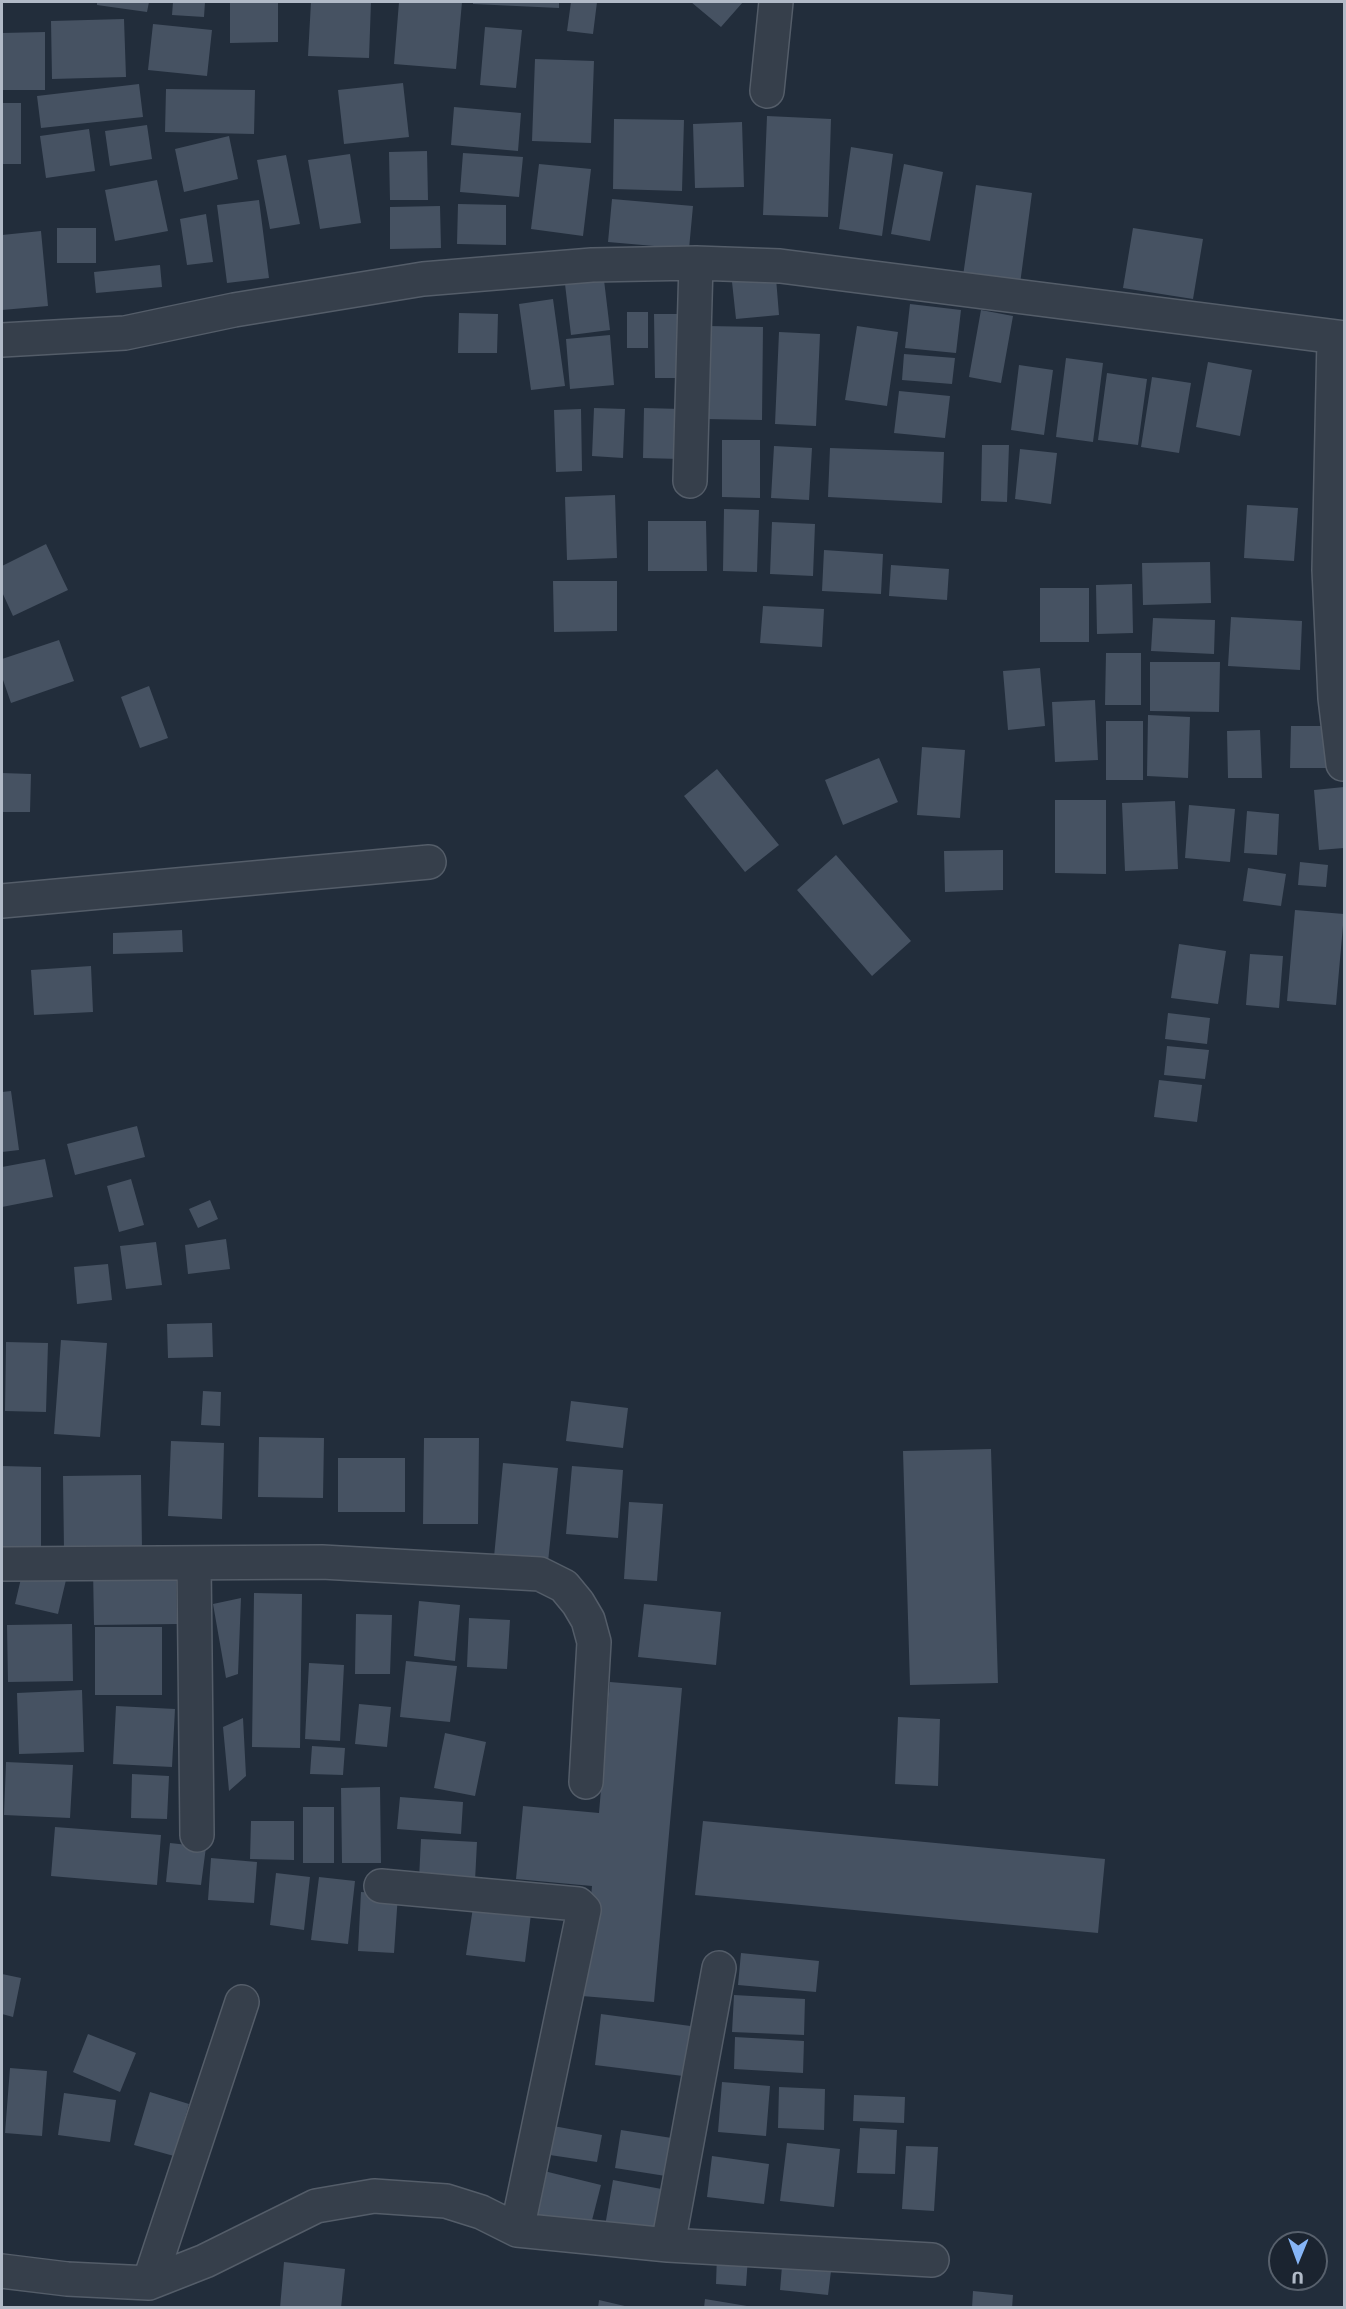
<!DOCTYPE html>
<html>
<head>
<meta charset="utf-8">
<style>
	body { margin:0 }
	#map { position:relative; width:1346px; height:2309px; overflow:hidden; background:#222d3b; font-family:"DejaVu Sans",sans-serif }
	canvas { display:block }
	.frame { position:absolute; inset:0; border:3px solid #b1bac7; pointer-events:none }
	.north { position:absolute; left:1268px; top:2231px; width:60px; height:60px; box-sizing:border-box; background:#1b2430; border:2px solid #57606c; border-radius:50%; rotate:181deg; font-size:16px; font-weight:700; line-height:24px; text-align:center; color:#b1bac7 }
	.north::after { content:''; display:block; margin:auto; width:21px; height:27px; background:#86b5f7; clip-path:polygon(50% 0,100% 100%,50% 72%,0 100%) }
</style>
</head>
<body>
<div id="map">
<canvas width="1346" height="2309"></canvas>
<div class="frame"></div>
<div class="north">U</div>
</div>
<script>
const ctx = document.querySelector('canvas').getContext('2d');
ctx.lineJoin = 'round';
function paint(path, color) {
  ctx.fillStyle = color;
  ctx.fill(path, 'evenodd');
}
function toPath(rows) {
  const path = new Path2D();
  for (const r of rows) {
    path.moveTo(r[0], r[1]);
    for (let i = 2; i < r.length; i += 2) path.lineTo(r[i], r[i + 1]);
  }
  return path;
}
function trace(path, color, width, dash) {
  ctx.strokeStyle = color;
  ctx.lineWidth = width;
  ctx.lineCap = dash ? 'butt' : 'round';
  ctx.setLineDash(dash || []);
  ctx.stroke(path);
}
const building = toPath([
	[97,2,149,2,147,12,97,5],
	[173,2,205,2,204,17,172,15],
	[230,2,278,2,278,42,230,43],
	[311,2,371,2,369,58,308,56],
	[399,2,462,2,456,69,394,64],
	[473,2,559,2,559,8,473,4],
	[571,2,597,2,593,34,567,31],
	[691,2,743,2,721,27],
	[124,19,126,77,52,79,51,21],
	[153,24,212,30,207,76,148,70],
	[485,27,522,30,516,88,480,85],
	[45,32,45,90,2,90,2,33],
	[535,59,594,61,591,143,532,141],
	[403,83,409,137,344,144,338,90],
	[139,84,143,117,41,128,37,96],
	[166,89,255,90,254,134,165,132],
	[2,103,21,103,21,164,2,164],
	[454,107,521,113,518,151,451,145],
	[767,116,831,119,828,217,763,215],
	[614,119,684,120,682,191,613,189],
	[742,122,744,187,695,188,693,124],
	[147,125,152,159,110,166,105,131],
	[89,129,95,171,46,178,40,136],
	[229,136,238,179,184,192,175,149],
	[851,147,893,154,882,236,839,229],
	[427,151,428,200,390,200,389,152],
	[463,153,523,157,519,197,460,192],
	[350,154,361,223,320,229,308,160],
	[286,155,300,224,270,229,257,160],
	[539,164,591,169,583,236,531,229],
	[904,164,943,172,930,241,891,234],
	[157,180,168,231,115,241,105,190],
	[976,185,1032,193,1020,284,963,276],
	[612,199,693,206,689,249,608,242],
	[259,200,269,278,227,283,217,205],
	[458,204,506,205,506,245,457,244],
	[440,206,441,248,390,249,390,207],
	[206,214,213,262,187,265,180,219],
	[57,228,96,228,96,263,57,263],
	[1133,228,1203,239,1193,299,1123,288],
	[41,231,48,306,2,310,2,235],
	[160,265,162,287,96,293,94,272],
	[776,278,779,315,736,319,732,282],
	[604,280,610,330,571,335,565,284],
	[553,299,565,386,531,390,519,304],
	[910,304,961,310,956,353,905,348],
	[981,310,1013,316,1001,383,969,377],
	[627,312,648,312,648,348,627,348],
	[459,313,498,314,497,353,458,353],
	[654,314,687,314,688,378,655,378],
	[707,326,763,327,762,420,705,419],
	[857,326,898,332,887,406,845,400],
	[779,332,820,334,816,426,775,424],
	[610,335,614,385,570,389,566,339],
	[904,354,955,358,952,384,902,380],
	[1066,358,1103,363,1093,442,1056,437],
	[1208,362,1252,370,1240,436,1196,427],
	[1019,365,1053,370,1044,435,1011,430],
	[1107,373,1147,379,1138,445,1098,440],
	[1152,377,1191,383,1179,453,1141,447],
	[899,391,950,396,945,438,894,433],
	[594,408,625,409,623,458,592,456],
	[644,408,681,409,680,459,643,458],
	[581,409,582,471,556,472,554,410],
	[722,440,760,440,760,498,722,497],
	[982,445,1009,445,1007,502,981,501],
	[774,446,812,448,809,500,771,498],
	[830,448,944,452,942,503,828,497],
	[1020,449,1057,453,1051,504,1015,499],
	[615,495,617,558,567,560,565,497],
	[1247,505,1298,508,1294,561,1244,558],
	[724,509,759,510,757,572,723,571],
	[648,521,706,521,707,571,648,571],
	[772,522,815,524,813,576,770,574],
	[46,544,68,590,13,616,2,592,2,566],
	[824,550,883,554,881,594,822,591],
	[1210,562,1211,603,1143,605,1142,563],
	[891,565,949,569,947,600,889,596],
	[553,581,617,581,617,631,554,632],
	[1132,584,1133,633,1097,634,1096,585],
	[1040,588,1089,588,1089,642,1040,642],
	[763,606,824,609,822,647,760,643],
	[1231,617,1302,621,1300,670,1228,666],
	[1153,618,1215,620,1214,654,1151,651],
	[59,640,74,681,11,703,2,677,2,659],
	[1106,653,1141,653,1141,705,1105,705],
	[1150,662,1220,662,1219,712,1150,711],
	[1040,668,1045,726,1008,730,1003,671],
	[149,686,168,738,140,748,121,697],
	[1095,700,1098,760,1055,762,1052,702],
	[1148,715,1190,717,1188,778,1147,776],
	[1106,721,1143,721,1143,780,1106,780],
	[1291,726,1330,726,1329,768,1290,768],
	[1260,730,1262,778,1228,778,1227,731],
	[922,747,965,750,960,818,917,815],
	[879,758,898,802,843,825,825,780],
	[717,769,779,845,745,872,684,796],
	[2,773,31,774,30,812,2,812],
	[1344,787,1344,848,1319,850,1314,790],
	[1055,800,1106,800,1106,874,1055,873],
	[1175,801,1178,869,1125,871,1122,803],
	[1189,805,1235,809,1230,862,1185,858],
	[1247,811,1279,814,1277,855,1244,853],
	[1003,850,1003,890,945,892,944,851],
	[836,855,911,941,872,976,797,890],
	[1300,862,1328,865,1326,887,1298,885],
	[1248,868,1286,874,1281,906,1243,901],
	[1295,910,1344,914,1336,1005,1287,1001],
	[182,930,183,952,113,954,113,933],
	[1179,944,1226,951,1218,1004,1171,998],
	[1250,954,1283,956,1279,1008,1246,1005],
	[91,966,93,1012,34,1015,31,970],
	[1168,1013,1210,1018,1207,1044,1165,1039],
	[1167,1046,1209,1050,1205,1079,1164,1075],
	[1159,1080,1202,1085,1197,1122,1154,1117],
	[11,1091,19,1150,2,1152,2,1092],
	[137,1126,145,1157,75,1175,67,1144],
	[45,1159,53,1197,2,1207,2,1167],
	[131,1179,144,1225,119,1232,107,1186],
	[210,1200,218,1219,198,1228,189,1209],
	[226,1239,230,1269,188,1274,185,1245],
	[156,1242,162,1285,126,1289,120,1246],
	[108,1264,112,1300,77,1304,74,1267],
	[212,1323,213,1357,168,1358,167,1324],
	[61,1340,107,1343,100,1437,54,1434],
	[6,1342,48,1343,46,1412,5,1411],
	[203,1391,221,1392,220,1426,201,1425],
	[571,1401,628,1408,623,1448,566,1441],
	[259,1437,324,1438,323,1498,258,1497],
	[424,1438,479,1438,478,1524,423,1524],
	[171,1441,224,1443,222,1519,168,1516],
	[991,1449,998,1683,910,1685,903,1451],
	[338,1458,405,1458,405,1512,338,1512],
	[503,1463,558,1468,548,1562,494,1557],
	[2,1466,41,1467,41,1547,2,1547],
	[572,1466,623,1470,618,1538,566,1534],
	[141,1475,142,1549,64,1550,63,1476],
	[629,1502,663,1504,657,1581,624,1579],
	[176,1568,177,1624,94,1625,93,1569],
	[23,1570,66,1580,58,1614,15,1604],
	[254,1593,302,1594,300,1748,252,1747],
	[241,1598,238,1674,226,1678,213,1604],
	[419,1601,460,1605,455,1661,414,1656],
	[644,1604,721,1612,716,1665,638,1657],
	[356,1614,392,1615,390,1674,355,1674],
	[469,1618,510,1620,507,1669,467,1667],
	[72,1624,73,1681,8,1682,7,1625],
	[95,1627,162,1627,162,1695,95,1695],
	[406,1661,457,1666,450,1722,400,1717],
	[309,1663,344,1665,340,1741,305,1739],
	[610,1682,682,1688,654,2002,582,1996,592,1886,516,1879,523,1806,599,1813],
	[82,1690,84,1752,19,1754,17,1693],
	[359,1704,391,1707,387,1747,355,1744],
	[116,1706,175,1709,172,1767,113,1764],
	[898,1717,940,1719,938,1786,895,1784],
	[243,1718,246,1776,229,1791,223,1727],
	[445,1733,486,1742,475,1796,434,1788],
	[312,1746,345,1748,343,1775,310,1774],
	[6,1762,73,1765,70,1818,4,1815],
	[132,1774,169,1776,167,1819,131,1818],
	[380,1787,381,1863,342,1863,341,1788],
	[400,1797,463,1802,461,1834,397,1829],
	[303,1807,334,1807,334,1863,303,1863],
	[251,1821,294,1821,294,1860,250,1859],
	[703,1821,1105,1859,1098,1933,695,1895],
	[55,1827,161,1835,157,1885,51,1876],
	[421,1839,477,1842,475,1881,419,1879],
	[170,1843,206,1847,201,1885,166,1882],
	[211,1858,257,1862,254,1903,208,1900],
	[276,1873,310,1877,304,1930,270,1925],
	[319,1877,355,1881,348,1944,311,1940],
	[361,1892,398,1894,394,1953,358,1951],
	[473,1907,531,1914,525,1962,466,1955],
	[741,1953,819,1961,816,1992,738,1985],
	[2,1974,21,1978,13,2017,2,2014],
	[734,1995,805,1999,804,2035,732,2032],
	[601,2014,698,2027,691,2077,595,2065],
	[88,2034,136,2053,120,2092,73,2072],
	[735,2037,804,2041,803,2073,734,2069],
	[10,2068,47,2071,42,2136,5,2133],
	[722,2082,770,2086,766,2136,718,2132],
	[779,2087,825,2089,824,2130,778,2128],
	[150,2092,189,2104,174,2156,134,2145],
	[64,2093,116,2100,110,2142,58,2135],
	[854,2095,905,2097,904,2123,853,2121],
	[548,2125,602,2135,597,2162,543,2154],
	[860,2128,897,2130,895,2174,857,2173],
	[621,2130,678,2139,672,2177,615,2168],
	[787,2143,840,2149,834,2207,780,2201],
	[906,2146,938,2147,934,2211,902,2209],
	[712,2156,769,2164,764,2204,707,2197],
	[540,2170,601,2185,589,2232,528,2216],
	[613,2180,667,2190,658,2236,605,2226],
	[717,2255,748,2257,746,2286,716,2284],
	[284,2262,345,2269,341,2308,280,2308],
	[782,2266,831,2271,828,2295,780,2290],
	[973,2291,1013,2295,1012,2308,972,2308],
	[705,2299,747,2306,747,2308,704,2308],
	[599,2300,629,2307,629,2308,598,2308]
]);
const minor = toPath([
	[767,91,776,2],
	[1334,338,1329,570,1335,698,1343,764],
	[2,340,125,333,234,310,423,279,592,265,696,263,780,266,1344,338],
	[690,481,696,263],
	[2,901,429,862],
	[194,1563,197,1835],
	[2,1564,322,1562,540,1574,564,1586,578,1603,588,1620,594,1642,586,1782],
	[381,1886,578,1904,584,1910,517,2230],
	[668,2245,719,1968],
	[2,2271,67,2279,149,2283,205,2261,316,2206,374,2196,446,2201,481,2212,517,2230,668,2245,932,2260],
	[149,2283,242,2002]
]);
paint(building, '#465262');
trace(minor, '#545d69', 36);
trace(minor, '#363f4b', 33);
</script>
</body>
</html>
